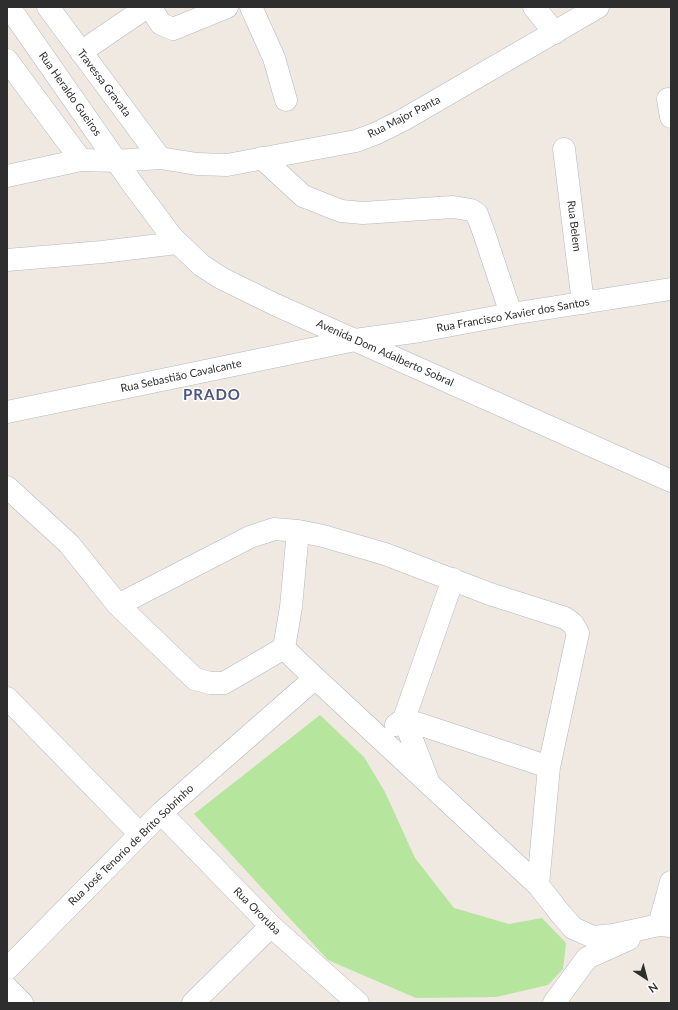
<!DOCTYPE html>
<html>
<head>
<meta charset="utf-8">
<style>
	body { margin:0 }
	#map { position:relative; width:678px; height:1010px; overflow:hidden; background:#efe9e1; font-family:Lato,sans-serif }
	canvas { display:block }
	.frame { position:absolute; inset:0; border:8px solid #2e2e2e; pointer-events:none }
	.north { position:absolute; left:626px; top:958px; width:40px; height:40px; -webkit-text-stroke:3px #fff; paint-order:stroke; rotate:144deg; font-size:11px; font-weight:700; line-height:16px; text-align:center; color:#2e2e2e }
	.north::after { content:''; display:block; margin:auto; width:14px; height:18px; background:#2e2e2e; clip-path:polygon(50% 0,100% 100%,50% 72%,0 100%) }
</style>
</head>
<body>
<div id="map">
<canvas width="678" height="1010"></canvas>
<div class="frame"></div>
<div class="north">N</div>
</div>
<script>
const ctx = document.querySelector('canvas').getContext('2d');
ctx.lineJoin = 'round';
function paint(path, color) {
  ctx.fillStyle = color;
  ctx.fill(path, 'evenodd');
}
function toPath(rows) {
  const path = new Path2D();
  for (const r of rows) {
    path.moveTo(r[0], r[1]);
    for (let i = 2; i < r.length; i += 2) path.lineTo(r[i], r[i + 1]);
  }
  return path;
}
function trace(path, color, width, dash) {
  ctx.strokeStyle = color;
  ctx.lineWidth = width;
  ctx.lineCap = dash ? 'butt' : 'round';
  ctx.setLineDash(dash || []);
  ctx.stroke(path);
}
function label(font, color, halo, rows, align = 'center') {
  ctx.font = font + ' Lato,sans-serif';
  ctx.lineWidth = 3;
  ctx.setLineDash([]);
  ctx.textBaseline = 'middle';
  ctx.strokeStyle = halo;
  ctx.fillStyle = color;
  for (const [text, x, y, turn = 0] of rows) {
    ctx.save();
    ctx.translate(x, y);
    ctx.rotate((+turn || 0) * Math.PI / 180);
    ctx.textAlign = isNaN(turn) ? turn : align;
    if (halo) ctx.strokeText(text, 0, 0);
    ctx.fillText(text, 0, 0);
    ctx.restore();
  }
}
const green = toPath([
	[320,715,364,757,385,792,415,858,454,908,509,924,542,918,566,943,563,969,548,985,496,997,416,998,328,960,194,814]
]);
const minor = toPath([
	[48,7,160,158],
	[150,7,161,24,173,29,227,7],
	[251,7,274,58,286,100],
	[534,7,555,33],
	[81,52,147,7],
	[7,60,81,160],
	[668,99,671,117],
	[564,149,583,303],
	[262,158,303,196,341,211,363,213,453,207,471,210,477,214,484,233,511,314],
	[7,260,102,252,177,243],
	[7,412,355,340,420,331,511,314,671,289],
	[7,487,69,544,118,605,195,679,210,683,224,683,284,648],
	[298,531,291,607,284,648,298,662,538,885,560,913,573,928,593,937,613,935,659,925,671,926],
	[118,605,250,537,274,529,298,531,323,536,385,554,490,594,565,618,573,624,578,633,549,767,538,885],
	[7,698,140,834],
	[396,725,404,719,549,767],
	[428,781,404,719,453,579],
	[161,813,271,926,358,1003],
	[659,925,671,882],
	[7,969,161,813,314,679],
	[7,988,22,1003],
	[193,1003,271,926],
	[554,1003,587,958,629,939]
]);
const tertiary = toPath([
	[7,176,81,160,116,161,160,158,197,164,227,165,356,141,377,133,403,120,598,7]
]);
const secondary = toPath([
	[9,7,131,182,172,237,201,265,221,278,276,305,671,481]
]);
const streetNames = [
	["Travessa Gravata",104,83,53],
	["Rua Heraldo Gueiros",70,94,55],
	["Rua Major Panta",404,117,-27],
	["Rua Belem",574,226,83],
	["Rua Francisco Xavier dos Santos",513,315,-10],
	["Avenida Dom Adalberto Sobral",385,353,24],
	["Rua Sebastião Cavalcante",181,376,-12],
	["Rua José Tenorio de Brito Sobrinho",131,845,-44],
	["Rua Ororuba",257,911,45]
];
const districtNames = [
	["PRADO",212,395]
];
paint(green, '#b6e59e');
trace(minor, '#b4b7c1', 23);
trace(tertiary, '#b4b7c1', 23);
trace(secondary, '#b4b7c1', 23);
trace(minor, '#fff', 22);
trace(tertiary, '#fff', 22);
trace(secondary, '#fff', 22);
label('11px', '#2e2e2e', '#fff', streetNames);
ctx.letterSpacing = '1px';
label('bold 15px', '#4d5680', '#fff', districtNames);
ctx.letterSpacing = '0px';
</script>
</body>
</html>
